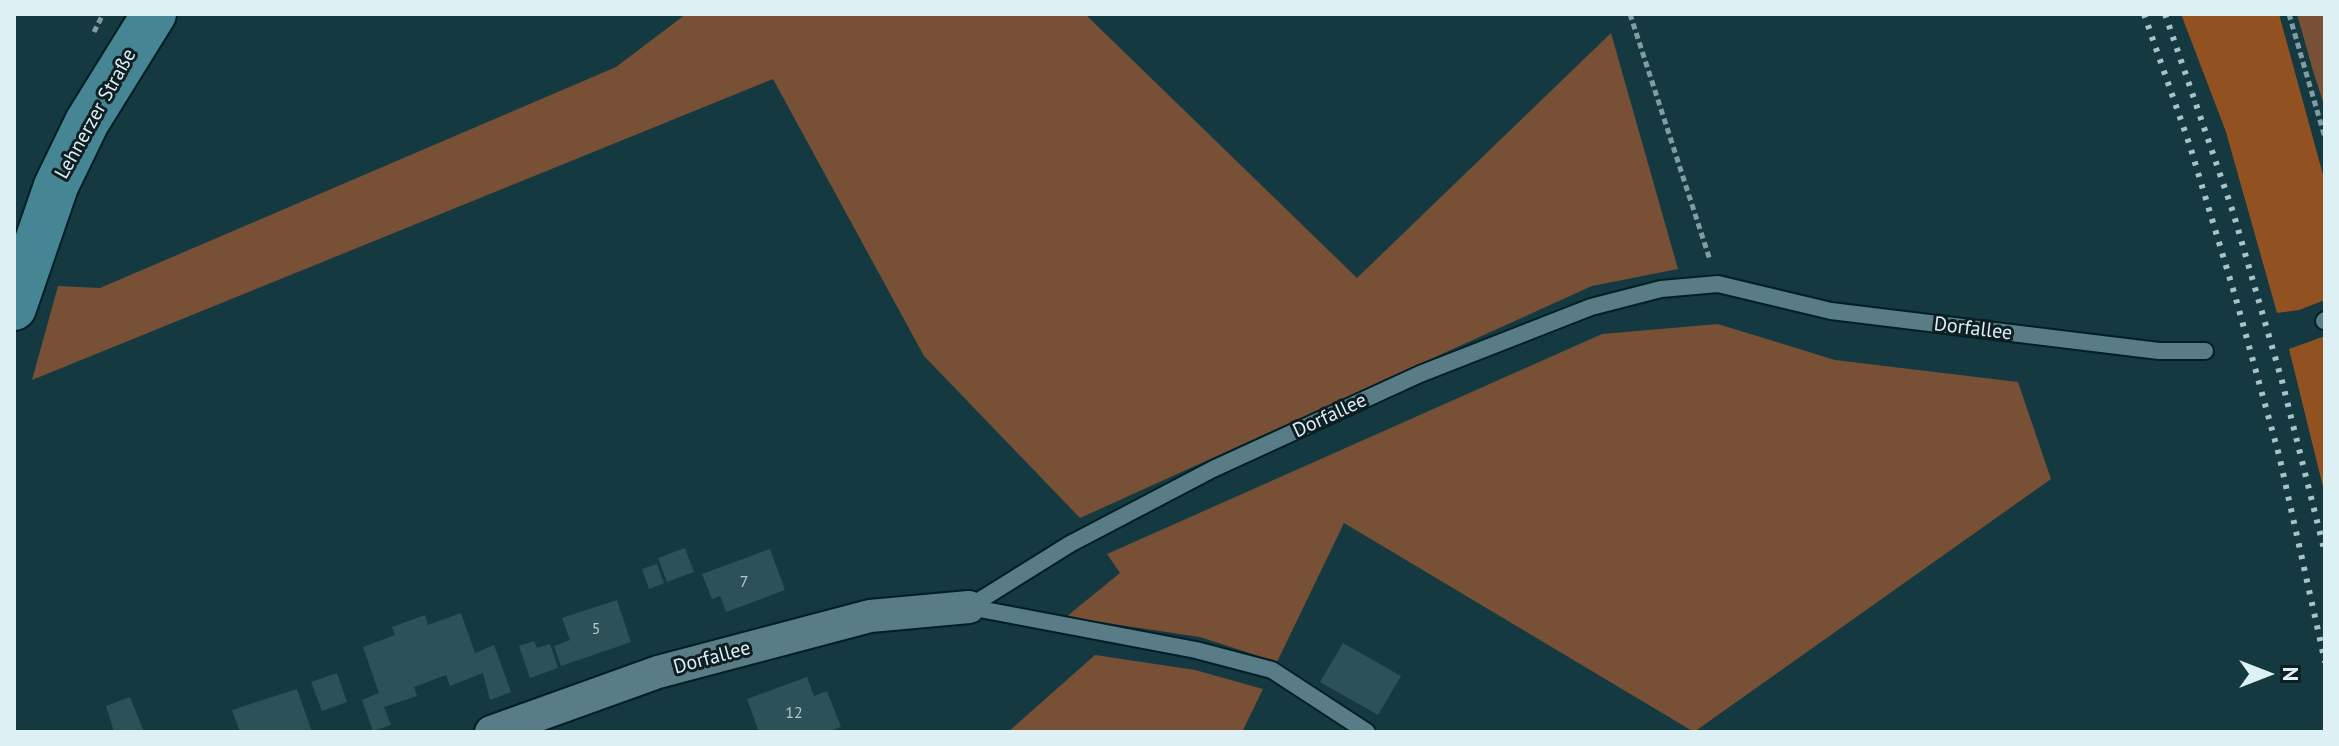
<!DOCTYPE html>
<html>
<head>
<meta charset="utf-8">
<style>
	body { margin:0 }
	#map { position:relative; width:2339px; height:746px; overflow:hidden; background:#143941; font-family:"PT Sans",sans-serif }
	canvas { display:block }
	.frame { position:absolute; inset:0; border:16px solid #ddf1f5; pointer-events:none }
	.north { position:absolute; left:2227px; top:634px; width:80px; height:80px; -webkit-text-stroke:6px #0f1e22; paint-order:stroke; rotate:90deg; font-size:22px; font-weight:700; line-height:32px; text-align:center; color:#ddf1f5 }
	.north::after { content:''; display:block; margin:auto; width:28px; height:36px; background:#ddf1f5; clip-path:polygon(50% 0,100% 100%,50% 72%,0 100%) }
</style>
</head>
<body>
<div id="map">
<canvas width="2339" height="746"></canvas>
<div class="frame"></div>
<div class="north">N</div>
</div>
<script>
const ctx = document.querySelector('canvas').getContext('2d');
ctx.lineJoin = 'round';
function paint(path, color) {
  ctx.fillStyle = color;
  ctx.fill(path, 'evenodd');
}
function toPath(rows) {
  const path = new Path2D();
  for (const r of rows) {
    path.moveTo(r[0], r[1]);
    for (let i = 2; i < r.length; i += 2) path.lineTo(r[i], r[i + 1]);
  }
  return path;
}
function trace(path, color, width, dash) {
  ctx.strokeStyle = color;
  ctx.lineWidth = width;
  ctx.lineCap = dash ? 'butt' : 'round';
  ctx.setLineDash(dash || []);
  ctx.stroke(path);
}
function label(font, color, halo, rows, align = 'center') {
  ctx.font = font + ' "PT Sans",sans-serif';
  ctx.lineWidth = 6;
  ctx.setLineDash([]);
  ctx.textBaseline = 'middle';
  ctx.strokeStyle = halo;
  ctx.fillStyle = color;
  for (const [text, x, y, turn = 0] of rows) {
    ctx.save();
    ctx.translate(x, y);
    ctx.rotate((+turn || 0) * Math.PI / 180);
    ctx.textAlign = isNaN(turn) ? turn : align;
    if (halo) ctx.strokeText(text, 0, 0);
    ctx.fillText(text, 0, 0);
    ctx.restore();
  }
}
const green = toPath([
	[686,14,1085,14,1357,278,1611,33,1678,269,1592,286,1080,518,924,356,773,79,32,380,58,286,100,288,616,67],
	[2297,14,2325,14,2325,108,2313,71],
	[1718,324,1835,360,2018,382,2051,479,1694,732,1344,523,1277,662,1200,637,1066,617,1120,573,1107,554,1602,334],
	[1095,655,1195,670,1263,689,1242,732,1008,732]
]);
const forest = toPath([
	[2181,14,2279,14,2325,182,2325,300,2299,310,2277,313,2226,132],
	[2325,336,2325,495,2289,349]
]);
const building = toPath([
	[685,548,694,572,667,582,658,558],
	[770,549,785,590,726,612,720,596,712,599,702,574],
	[657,564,664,583,649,589,642,569],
	[617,600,631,642,561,666,554,646,570,640,562,618],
	[461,613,475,653,494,645,511,692,490,700,483,673,450,686,446,675,414,687,417,696,384,707,391,725,373,731,362,700,379,693,363,647,395,635,392,627,425,615,428,625],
	[534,641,537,648,550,644,558,668,530,678,519,646],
	[1343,643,1401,676,1378,715,1320,682],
	[337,673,347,702,322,711,311,682],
	[807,677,814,696,827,691,841,727,827,732,759,732,747,699],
	[297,689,312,732,240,732,232,710],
	[130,697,144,732,114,732,106,706]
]);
const path = toPath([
	[1630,14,1710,260],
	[2289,14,2325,138],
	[94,32,103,14]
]);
const lane = toPath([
	[2324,321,2325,320],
	[969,607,1070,544,1213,469,1420,374,1591,307,1661,289,1718,284,1831,311,2159,351,2205,351],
	[969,607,1196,650,1272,670,1367,732]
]);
const street = toPath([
	[491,732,658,672,870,616,969,607]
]);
const secondary = toPath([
	[14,308,56,186,87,122,154,14]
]);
const rail = toPath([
	[2144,14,2190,146,2236,299,2279,455,2325,662],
	[2165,14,2233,212,2282,381,2325,553]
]);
const numberNames = [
	["7",744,582],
	["5",596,629],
	["12",794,713]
];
const streetNames = [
	["Lehnerzer Straße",96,114,-61],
	["Dorfallee",1973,329,7],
	["Dorfallee",1330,416,-25],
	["Dorfallee",712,658,-15]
];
paint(green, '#785036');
paint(forest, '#925120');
paint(building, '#2d5159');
trace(lane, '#031f25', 20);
trace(street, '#031f25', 36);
trace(secondary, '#031f25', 48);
trace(path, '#819da3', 5, [6, 4]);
trace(lane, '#587d86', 16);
trace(street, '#587d86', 32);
trace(secondary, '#468694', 44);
trace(rail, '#aac3c8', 6, [4, 8]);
label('16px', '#b1c9ce', null, numberNames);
label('20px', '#ddf1f5', '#0f1e22', streetNames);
</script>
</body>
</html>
